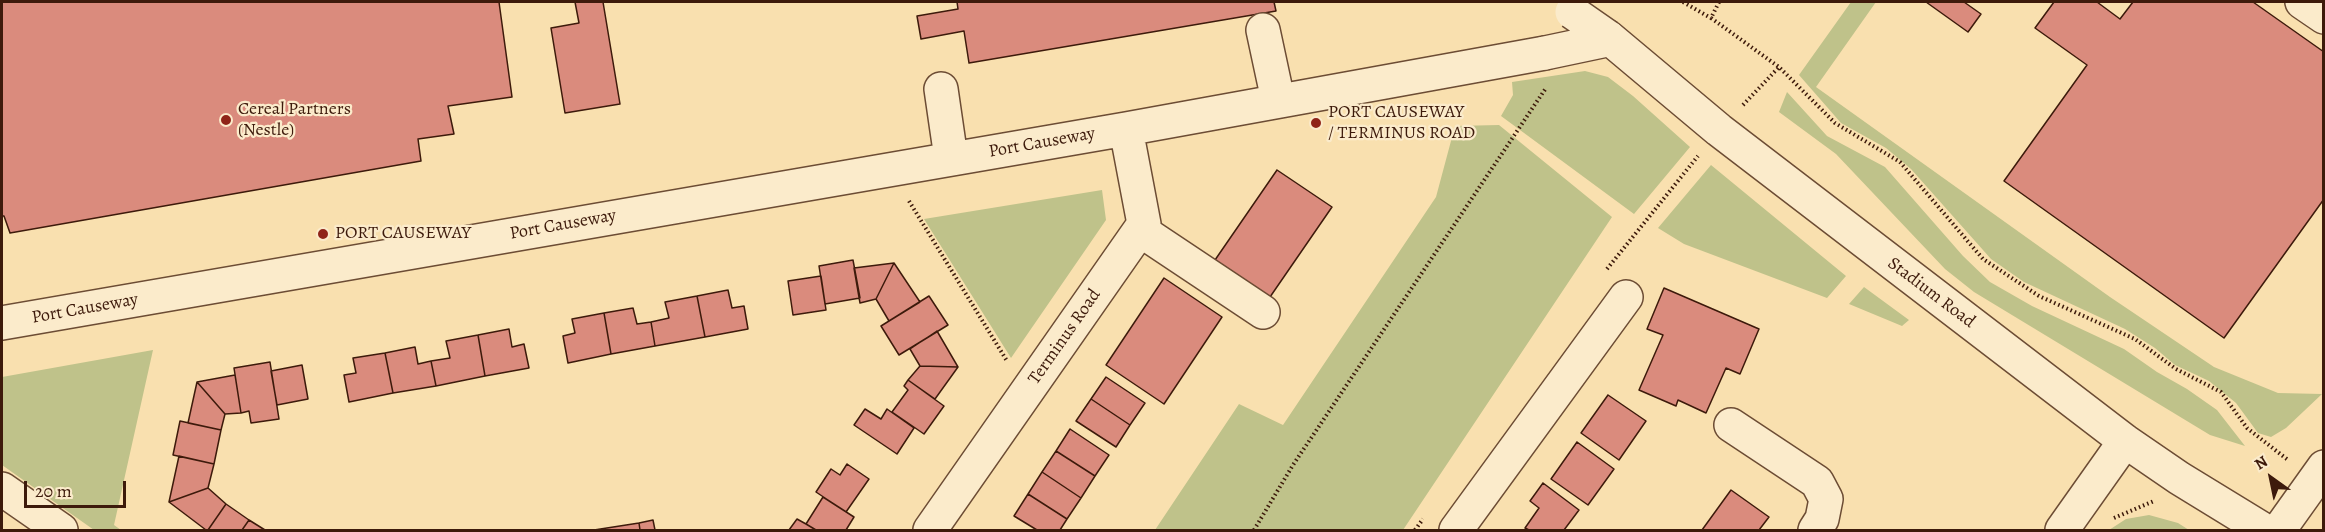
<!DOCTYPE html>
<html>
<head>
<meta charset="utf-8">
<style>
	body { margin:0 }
	#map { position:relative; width:2325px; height:532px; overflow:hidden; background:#f9e0af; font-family:Alegreya,serif }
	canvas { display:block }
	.frame { position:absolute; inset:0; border:3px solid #3d1a0b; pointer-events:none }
	.north { position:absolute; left:2241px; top:448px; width:60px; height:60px; -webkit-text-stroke:4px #fbebcb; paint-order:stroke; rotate:327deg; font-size:16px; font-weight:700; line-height:24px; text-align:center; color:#3d1a0b }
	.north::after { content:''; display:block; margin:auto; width:21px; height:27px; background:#3d1a0b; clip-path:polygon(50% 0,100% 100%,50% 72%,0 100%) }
	.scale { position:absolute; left:24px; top:481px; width:102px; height:27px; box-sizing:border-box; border:3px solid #3d1a0b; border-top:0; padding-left:8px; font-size:18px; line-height:21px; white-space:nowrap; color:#3d1a0b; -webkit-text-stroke:4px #fbebcb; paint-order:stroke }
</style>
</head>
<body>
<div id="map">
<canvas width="2325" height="532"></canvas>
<div class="frame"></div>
<div class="north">N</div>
<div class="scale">20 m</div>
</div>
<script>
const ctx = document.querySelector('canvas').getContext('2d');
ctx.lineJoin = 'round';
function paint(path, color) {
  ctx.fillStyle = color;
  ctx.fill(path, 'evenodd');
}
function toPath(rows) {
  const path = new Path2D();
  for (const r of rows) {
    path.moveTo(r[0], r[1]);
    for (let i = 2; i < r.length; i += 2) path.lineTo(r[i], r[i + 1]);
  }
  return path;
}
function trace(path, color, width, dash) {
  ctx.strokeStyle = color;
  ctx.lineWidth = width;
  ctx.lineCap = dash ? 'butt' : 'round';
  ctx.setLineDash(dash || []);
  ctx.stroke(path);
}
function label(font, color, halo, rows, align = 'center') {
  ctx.font = font + ' Alegreya,serif';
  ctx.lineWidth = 4.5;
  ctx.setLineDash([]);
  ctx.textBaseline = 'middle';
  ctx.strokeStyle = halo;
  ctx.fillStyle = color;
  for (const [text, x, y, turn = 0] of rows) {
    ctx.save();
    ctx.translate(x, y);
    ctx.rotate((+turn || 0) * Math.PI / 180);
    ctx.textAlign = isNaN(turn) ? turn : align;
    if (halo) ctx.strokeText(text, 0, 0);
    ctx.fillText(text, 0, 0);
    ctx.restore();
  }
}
const green = toPath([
	[1851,2,1876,2,1816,87,2110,297,2214,367,2278,393,2322,394,2286,428,2271,437,2258,433,2236,403,2209,381,2175,365,2155,348,2125,329,2024,282,1991,259,1911,169,1886,148,1841,123,1799,75],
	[1585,71,1608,77,1633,96,1690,147,1634,214,1501,116,1513,95,1512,82],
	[1787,92,1827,136,1885,167,1963,256,1990,282,2032,306,2124,349,2157,372,2187,389,2217,410,2245,446,2210,435,1974,292,1945,269,1836,154,1779,112],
	[1499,125,1612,217,1403,530,1155,530,1239,404,1283,425,1436,197,1455,126],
	[1711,165,1846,276,1827,298,1684,244,1658,228],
	[1102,190,1106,220,1011,358,924,219],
	[1864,287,1909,320,1902,326,1849,304],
	[153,350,114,525,121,530,94,530,2,465,2,377],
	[2149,515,2178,523,2189,530,2109,530,2126,519]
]);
const building = toPath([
	[2,2,499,2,512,97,448,106,454,134,418,139,421,161,10,233,4,216,2,216,2,2],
	[575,2,603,2,620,104,565,113,551,28,579,23,575,2],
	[957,2,1274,2,1276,11,969,63,964,31,921,39,917,16,958,9,957,2],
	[1926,2,1964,2,1981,14,1968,32,1926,2],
	[2054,2,2097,2,2120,19,2133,2,2253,2,2324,52,2324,199,2224,338,2004,181,2087,65,2035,28,2054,2],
	[1277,170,1332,207,1270,297,1215,260,1277,170],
	[853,260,860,298,825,304,819,266,853,260],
	[894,263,920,302,889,321,876,299,894,263],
	[894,263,876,299,860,303,854,268,894,263],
	[821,276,826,310,793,315,788,281,821,276],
	[1164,278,1222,317,1164,404,1106,365,1164,278],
	[1664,288,1759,329,1740,374,1726,368,1706,413,1678,400,1676,406,1639,390,1663,335,1647,329,1664,288],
	[728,290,732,308,744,306,748,329,705,337,697,296,728,290],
	[697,296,705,337,655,346,651,322,669,318,665,302,697,296],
	[929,296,948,325,899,355,881,326,929,296],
	[633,308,637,324,651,322,655,346,611,354,604,313,633,308],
	[604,313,611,354,568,363,563,336,575,333,572,319,604,313],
	[509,329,512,347,524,344,529,368,485,376,478,335,509,329],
	[937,331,958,367,920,366,910,349,937,331],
	[478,335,485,376,436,386,431,361,450,358,446,341,478,335],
	[415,347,418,364,431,361,436,386,393,393,385,353,415,347],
	[385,353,393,393,349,402,344,375,356,373,353,358,385,353],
	[270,362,279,419,251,423,249,411,241,413,234,368,270,362],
	[302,365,308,399,277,405,271,371,302,365],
	[920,366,958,367,935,399,908,380,920,366],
	[235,375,241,413,225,414,197,382,235,375],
	[1106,377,1145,403,1130,425,1091,399,1106,377],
	[908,380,944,406,924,434,892,412,908,390,904,386,908,380],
	[197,382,225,414,221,430,188,423,197,382],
	[1608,395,1646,421,1619,460,1581,433,1608,395],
	[1091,399,1130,425,1116,447,1076,421,1091,399],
	[865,409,881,419,887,409,914,428,897,454,854,425,865,409],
	[180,421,221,430,214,464,173,455,180,421],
	[1070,429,1109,455,1095,476,1056,451,1070,429],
	[1577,442,1614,469,1588,505,1551,479,1577,442],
	[1056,451,1095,476,1081,498,1042,472,1056,451],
	[179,456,214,464,208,488,169,502,179,456],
	[847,464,869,479,846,512,816,492,831,469,840,475,847,464],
	[1042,472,1081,498,1067,519,1028,494,1042,472],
	[1543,483,1579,510,1564,530,1529,530,1525,528,1539,508,1530,501,1543,483],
	[208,488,226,504,208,530,206,530,169,502,208,488],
	[1731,490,1769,517,1759,530,1702,530,1731,490],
	[1028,494,1067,519,1060,530,1037,530,1014,516,1028,494],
	[823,497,854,517,846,530,816,530,806,524,823,497],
	[226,504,249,520,242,530,208,530,226,504],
	[797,519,806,524,816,530,789,530,797,519],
	[249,520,265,530,242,530,249,520],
	[653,520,655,530,640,530,639,523,653,520],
	[639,523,640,530,594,530,639,523]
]);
const path = toPath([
	[1683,2,1711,18],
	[1719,2,1711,18,1779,67,1835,123,1900,162,1983,259,2039,296,2135,339,2176,369,2221,392,2247,428,2288,460],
	[1743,105,1779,67],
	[909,201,1007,361],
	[1607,269,1698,156],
	[2114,518,2154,501],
	[1254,530,1293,465,1546,88],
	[1415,530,1423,519]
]);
const minor = toPath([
	[2302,2,2324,17],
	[1263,30,1278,100],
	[1608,37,1719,130,2125,441,2179,478,2264,530],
	[941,89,951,158],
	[1140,230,1263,312],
	[2,323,1126,129,1545,53],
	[1731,425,1817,482,1826,499,1822,519,1815,530],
	[2,489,61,530],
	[930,530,1144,224,1126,129],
	[1456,530,1626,297],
	[2062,530,2125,441],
	[2279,530,2324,467]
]);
const minorBridge = toPath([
	[1572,12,1608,37],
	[1545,53,1602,41]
]);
const markers = [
	[226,120,6,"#8f2418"],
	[1316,123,6,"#8f2418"],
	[323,234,6,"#8f2418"]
];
const poiNames = [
	["Cereal Partners",238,110],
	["(Nestle)",238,131],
	["PORT CAUSEWAY",1328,113],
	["/ TERMINUS ROAD",1328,134],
	["PORT CAUSEWAY",335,234]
];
const streetNames = [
	["Port Causeway",1042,143,-10],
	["Port Causeway",563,225,-10],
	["Stadium Road",1931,293,37],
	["Port Causeway",85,309,-10],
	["Terminus Road",1065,337,-55]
];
paint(green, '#bfc28a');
paint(building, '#da8b7d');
trace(building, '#3d1a0b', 1.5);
trace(minor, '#6c4c34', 36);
trace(path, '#3d1a0b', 4, [1.5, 3]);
trace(minor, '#fbebcb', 33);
trace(minorBridge, '#6c4c34', 36, []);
trace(minorBridge, '#fbebcb', 33);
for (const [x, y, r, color] of markers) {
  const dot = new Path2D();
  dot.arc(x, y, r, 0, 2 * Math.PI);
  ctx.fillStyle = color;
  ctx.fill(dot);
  trace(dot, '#fbebcb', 2);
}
label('18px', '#3d1a0b', '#fbebcb', poiNames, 'left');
label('18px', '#3d1a0b', '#fbebcb', streetNames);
</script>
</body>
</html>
